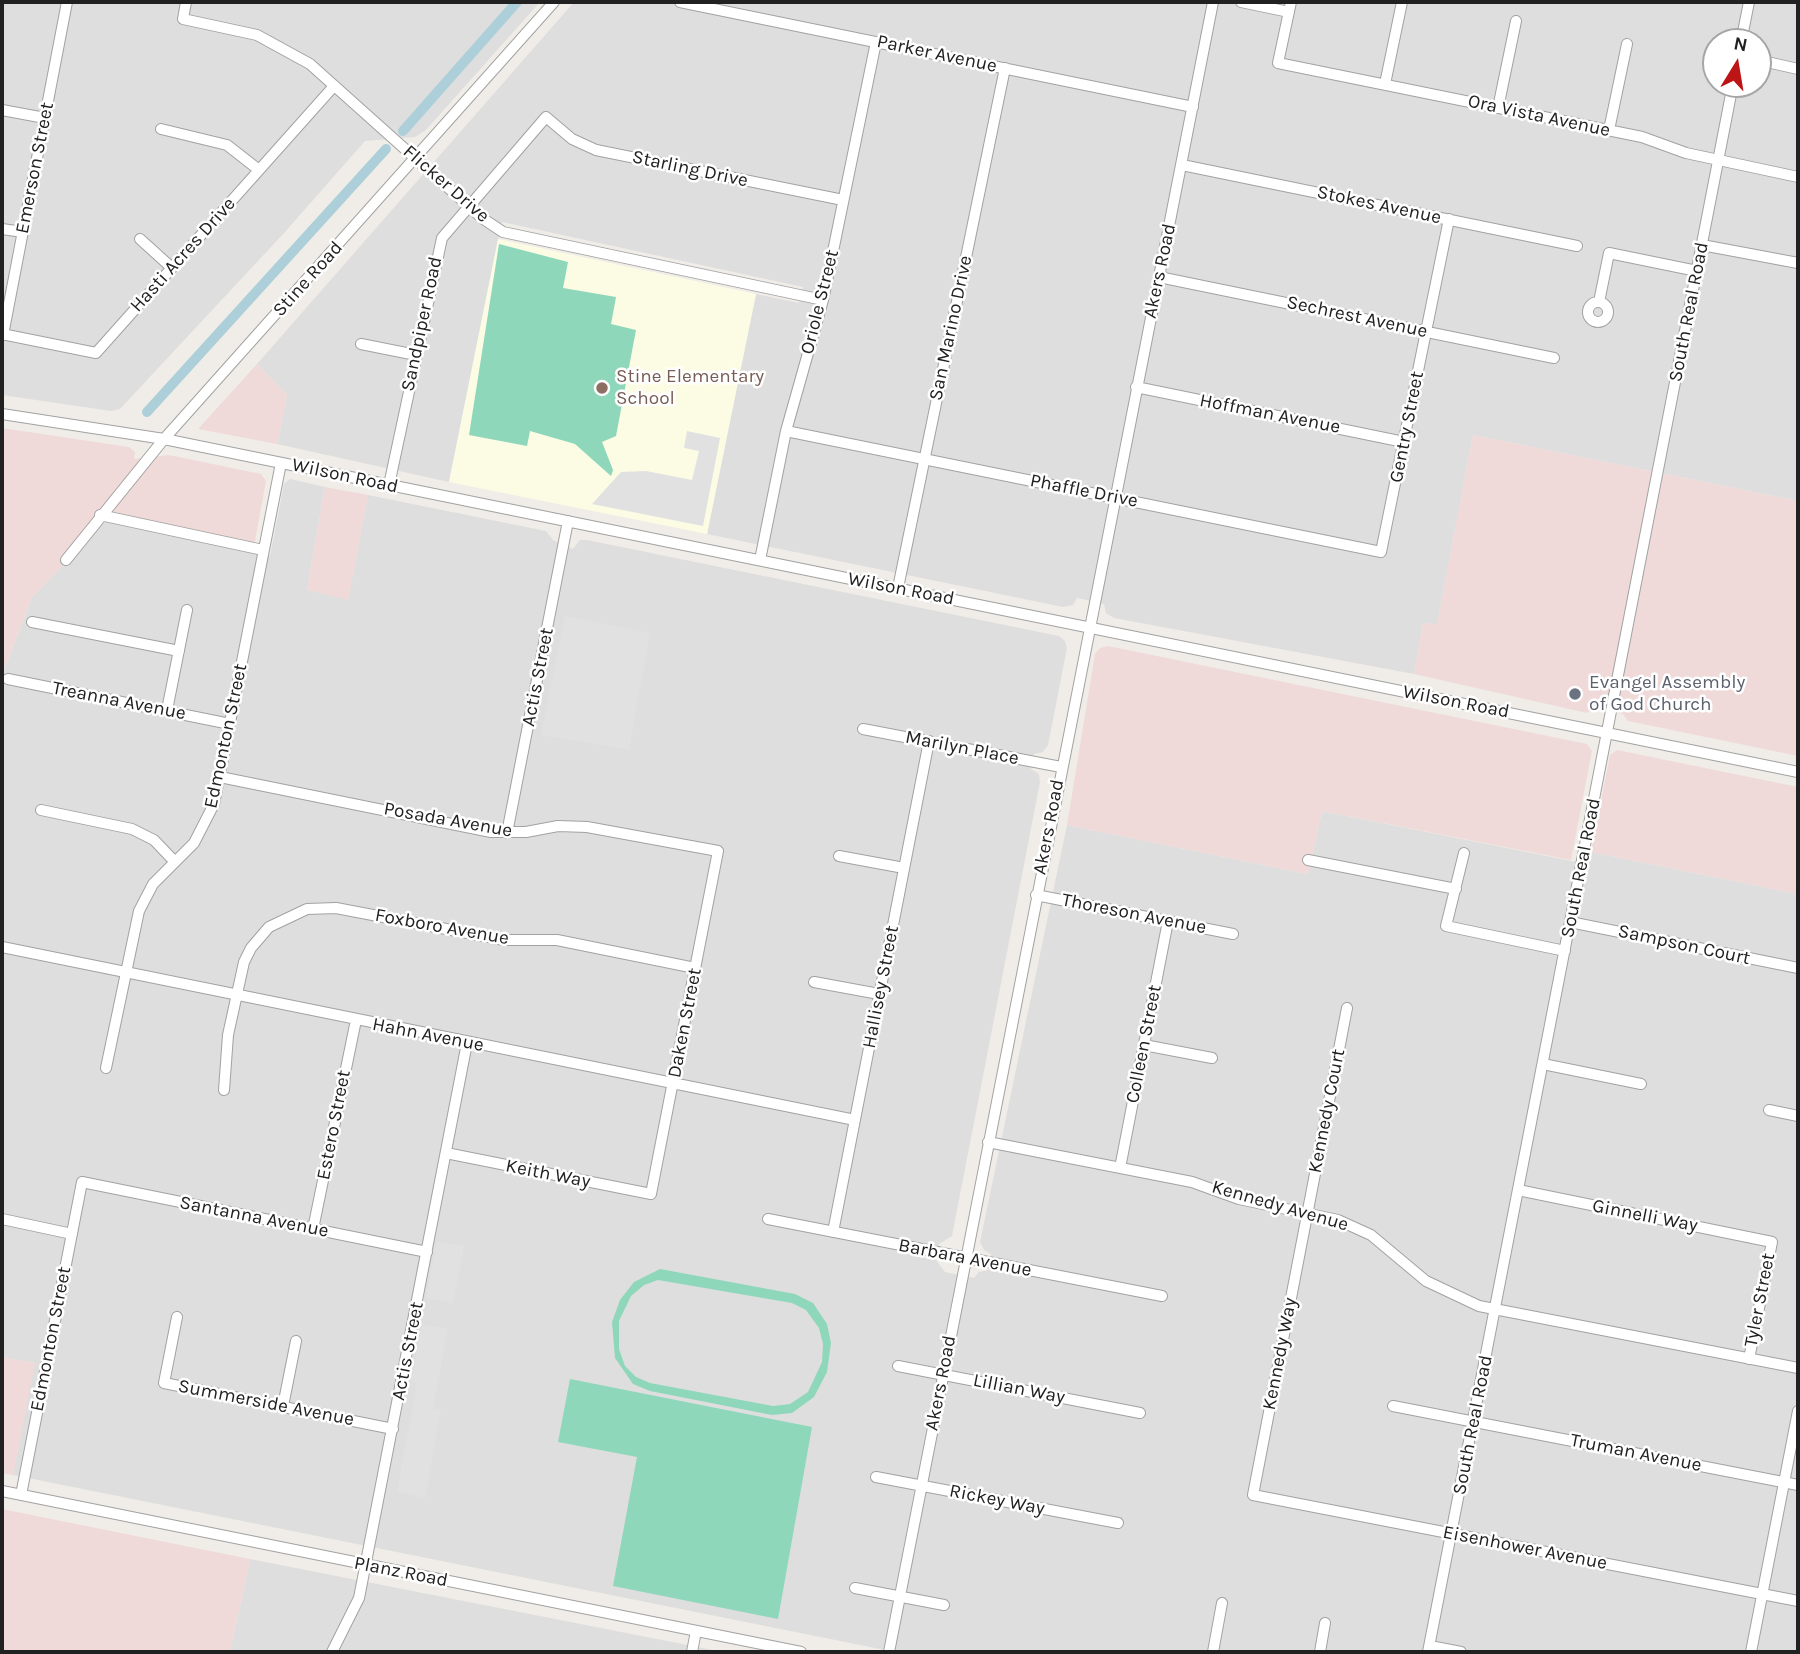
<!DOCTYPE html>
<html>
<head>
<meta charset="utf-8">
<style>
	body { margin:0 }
	#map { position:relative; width:1800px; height:1654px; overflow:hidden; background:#f0ede8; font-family:Karla,sans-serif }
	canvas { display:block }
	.frame { position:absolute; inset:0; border:4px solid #212121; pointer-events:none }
	.north { position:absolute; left:1702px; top:28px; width:70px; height:70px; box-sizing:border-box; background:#fff; border:2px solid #a6a6a6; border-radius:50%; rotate:11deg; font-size:19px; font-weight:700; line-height:28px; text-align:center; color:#212121 }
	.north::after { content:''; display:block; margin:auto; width:24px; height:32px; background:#bd1415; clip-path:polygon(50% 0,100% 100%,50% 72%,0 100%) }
</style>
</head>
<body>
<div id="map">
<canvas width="1800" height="1654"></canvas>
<div class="frame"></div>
<div class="north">N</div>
</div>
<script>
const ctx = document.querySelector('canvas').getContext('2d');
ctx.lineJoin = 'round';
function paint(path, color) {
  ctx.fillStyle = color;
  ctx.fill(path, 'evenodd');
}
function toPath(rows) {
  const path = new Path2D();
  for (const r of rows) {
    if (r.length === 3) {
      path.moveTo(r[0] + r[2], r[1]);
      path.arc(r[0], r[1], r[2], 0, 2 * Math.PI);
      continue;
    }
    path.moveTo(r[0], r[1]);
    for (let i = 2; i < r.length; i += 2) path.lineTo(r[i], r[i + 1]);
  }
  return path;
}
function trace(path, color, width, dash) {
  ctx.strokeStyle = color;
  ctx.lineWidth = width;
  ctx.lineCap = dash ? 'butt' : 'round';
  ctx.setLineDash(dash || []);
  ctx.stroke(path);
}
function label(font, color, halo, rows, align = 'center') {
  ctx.font = font + ' Karla,sans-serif';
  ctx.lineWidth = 5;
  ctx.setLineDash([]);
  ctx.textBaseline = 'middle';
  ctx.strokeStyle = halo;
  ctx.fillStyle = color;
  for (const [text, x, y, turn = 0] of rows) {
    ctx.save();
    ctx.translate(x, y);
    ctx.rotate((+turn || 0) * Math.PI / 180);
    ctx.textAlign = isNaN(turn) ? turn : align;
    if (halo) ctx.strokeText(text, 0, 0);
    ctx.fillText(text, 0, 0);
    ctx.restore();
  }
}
const residential = toPath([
	[2,2,540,2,426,130,415,137,365,141,285,232,120,409,111,411,2,395],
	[574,2,1798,2,1798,501,1473,435,1437,625,1423,623,1414,674,1114,618,1106,613,1104,604,1077,598,1073,605,1063,607,707,534,756,294,799,303,803,287,502,222,449,482,277,444,287,395,257,364],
	[1716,42,1758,42,1758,84,1716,84],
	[290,479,325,487,307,590,348,599,368,495,546,531,553,540,573,549,580,540,587,540,1059,636,1065,641,1067,648,1048,745,1043,752,1034,754,1031,769,1039,774,1040,782,952,1236,939,1244,936,1260,945,1272,974,1278,979,1272,988,1270,991,1254,984,1250,980,1242,1067,825,1308,874,1322,811,1587,864,1591,852,1798,894,1798,1652,895,1652,13,1475,34,1363,2,1357,2,675,32,597,108,519,270,556,284,484],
	[250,1559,723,1652,230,1652]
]);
const commercial = toPath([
	[257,364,287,395,277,444,198,429],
	[2,428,129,447,135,452,134,459,169,455,261,474,266,481,253,552,108,519,32,597,2,675],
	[1473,435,1798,501,1798,756,1628,721,1623,714,1594,708,1587,713,1414,674,1423,623,1437,624],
	[325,487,368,495,348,600,307,590],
	[1108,646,1587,744,1592,751,1571,860,1322,811,1308,874,1067,825,1095,654,1100,648],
	[1617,750,1798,787,1798,894,1591,852,1610,755],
	[2,1357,35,1363,13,1475,2,1473],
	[2,1509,250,1559,230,1652,2,1652]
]);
const education = toPath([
	[498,239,756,294,707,534,449,482]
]);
const pitch = toPath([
	[499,244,568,262,563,288,616,297,611,324,636,330,616,436,602,442,613,470,611,476,575,444,530,431,527,446,469,435],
	[660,1269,795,1294,813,1303,827,1324,831,1343,827,1372,814,1397,792,1413,772,1415,650,1391,633,1384,615,1358,612,1322,620,1300,634,1282],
	[658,1280,792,1303,806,1310,819,1328,823,1344,822,1362,808,1392,790,1404,773,1406,650,1383,636,1377,625,1366,619,1349,619,1321,631,1296,644,1285],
	[570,1379,812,1427,778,1619,613,1586,637,1457,558,1442]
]);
const parking = toPath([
	[687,431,720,438,703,526,592,504,621,472,646,471,692,480,699,451,684,448],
	[565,616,650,633,629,750,541,735],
	[437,1241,464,1246,453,1304,426,1298],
	[422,1325,448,1329,433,1408,441,1410,425,1498,397,1492,417,1383,411,1382]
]);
const canal = toPath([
	[403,131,517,2],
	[147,412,386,149]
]);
const minor = toPath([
	[186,2,183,19,257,35,310,64,482,218,503,232,823,300],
	[680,2,1193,107],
	[1241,2,1289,12],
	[1291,2,1278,63,1642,137,1686,153,1798,177],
	[1741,42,1749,2],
	[1758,60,1798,69],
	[1385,84,1402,2],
	[1498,108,1516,21],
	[2,110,45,118],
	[161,129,227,145,259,170],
	[1609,130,1627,44],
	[1182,165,1577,246],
	[2,229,23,232],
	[140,239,172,268],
	[1702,245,1798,263],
	[1159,277,1554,358],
	[1599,302,1609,253,1697,271],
	[1598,312,10],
	[2,334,96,353,334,86],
	[3,335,67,2],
	[361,344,416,355],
	[1136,387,1404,442],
	[2,414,164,439,1798,772],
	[786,431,1381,552,1449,219],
	[389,485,442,238,546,117,572,139,596,150,843,200],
	[100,515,263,550],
	[66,560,164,439,554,2],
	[760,560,786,431,823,300,876,42],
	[898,588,1005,68],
	[32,622,179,651],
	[8,679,230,724],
	[167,710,187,610],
	[863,729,1061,767],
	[220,777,491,832,526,832,558,826,587,827,718,851,651,1194,446,1153],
	[41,810,132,829,154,840,175,862],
	[507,833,568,521],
	[1464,853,1446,926,1565,951],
	[839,856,904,868],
	[1308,860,1456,889],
	[1036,895,1233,934],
	[1570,922,1798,968],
	[2,947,855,1120],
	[814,982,879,994],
	[1347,1008,1253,1495,1798,1601],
	[1144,1045,1212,1058],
	[1543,1064,1641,1084],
	[106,1068,139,911,153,884,194,843,214,804,281,463],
	[224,1090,228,1035,244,962,251,948,269,927,307,909,336,908,504,940,557,940,695,968],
	[1769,1110,1798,1116],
	[988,1142,1192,1182,1239,1199,1338,1220,1371,1235,1426,1281,1479,1306,1798,1368],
	[1120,1168,1168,921],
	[1518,1190,1772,1242,1749,1359],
	[2,1219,72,1234],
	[768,1219,1162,1296],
	[313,1229,356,1020],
	[833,1232,929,741],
	[177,1317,164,1383,393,1429],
	[898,1366,1140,1413],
	[283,1406,296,1341],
	[1393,1406,1798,1485],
	[876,1477,1118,1523],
	[2,1491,801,1652],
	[21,1495,82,1182,427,1252],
	[855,1588,944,1605],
	[1430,1646,1461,1652],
	[332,1652,359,1598,467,1043],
	[692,1652,696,1631],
	[889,1652,1213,2],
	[1213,1652,1222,1603],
	[1320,1652,1325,1623],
	[1428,1652,1733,84],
	[1751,1652,1798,1411]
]);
const markers = [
	[602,388,7,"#8d6e63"],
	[1575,694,7,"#6b7280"]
];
const streetNames = [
	["Parker Avenue",937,54,12],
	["Ora Vista Avenue",1539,116,12],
	["Emerson Street",35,168,-79],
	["Starling Drive",690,169,12],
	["Flicker Drive",446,184,41],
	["Stokes Avenue",1379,205,12],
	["Hasti Acres Drive",183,255,-48],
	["Akers Road",1160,271,-78],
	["Stine Road",308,279,-48],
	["Oriole Street",820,302,-76],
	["South Real Road",1689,312,-79],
	["Sechrest Avenue",1357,317,12],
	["Sandpiper Road",422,324,-78],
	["San Marino Drive",951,328,-78],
	["Hoffman Avenue",1270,414,11],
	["Gentry Street",1407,427,-79],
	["Wilson Road",345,476,12],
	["Phaffle Drive",1084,491,11],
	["Wilson Road",901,589,11],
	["Actis Street",538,677,-79],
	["Treanna Avenue",119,701,11],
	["Wilson Road",1456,702,11],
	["Edmonton Street",226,736,-78],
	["Marilyn Place",962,748,11],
	["Posada Avenue",448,820,10],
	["Akers Road",1049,827,-79],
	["South Real Road",1581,868,-79],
	["Thoreson Avenue",1134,914,11],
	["Foxboro Avenue",442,927,10],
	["Sampson Court",1684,945,12],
	["Hallisey Street",881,987,-79],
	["Daken Street",685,1023,-79],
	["Hahn Avenue",428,1035,11],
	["Colleen Street",1144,1044,-79],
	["Kennedy Court",1327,1111,-79],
	["Estero Street",334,1125,-79],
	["Keith Way",548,1174,11],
	["Kennedy Avenue",1280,1206,16],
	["Ginnelli Way",1645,1216,11],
	["Santanna Avenue",254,1217,11],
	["Barbara Avenue",965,1258,11],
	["Tyler Street",1760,1300,-79],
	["Edmonton Street",51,1339,-79],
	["Actis Street",408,1351,-79],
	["Kennedy Way",1280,1354,-79],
	["Akers Road",941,1383,-79],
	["Lillian Way",1019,1389,11],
	["Summerside Avenue",266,1403,11],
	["South Real Road",1473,1425,-79],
	["Truman Avenue",1636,1453,11],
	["Rickey Way",997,1500,11],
	["Eisenhower Avenue",1525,1548,11],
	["Planz Road",401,1572,11]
];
const educationNames = [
	["Stine Elementary",616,377],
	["School",616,399]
];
const worshipNames = [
	["Evangel Assembly",1589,683],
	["of God Church",1589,705]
];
paint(residential, '#dfdede');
paint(commercial, '#efdad9');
paint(education, '#fcfce5');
paint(pitch, '#8ed7ba');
paint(parking, '#e1e1e1');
trace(canal, '#adcfd9', 10);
trace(minor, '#a2a2a2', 12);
trace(minor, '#fff', 10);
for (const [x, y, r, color] of markers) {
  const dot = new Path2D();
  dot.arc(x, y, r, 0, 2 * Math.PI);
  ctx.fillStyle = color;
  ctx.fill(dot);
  trace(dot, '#fff', 2.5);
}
label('19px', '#212121', '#fff', streetNames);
label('19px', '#785e54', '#fff', educationNames, 'left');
label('19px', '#5b616d', '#fff', worshipNames, 'left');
</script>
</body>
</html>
